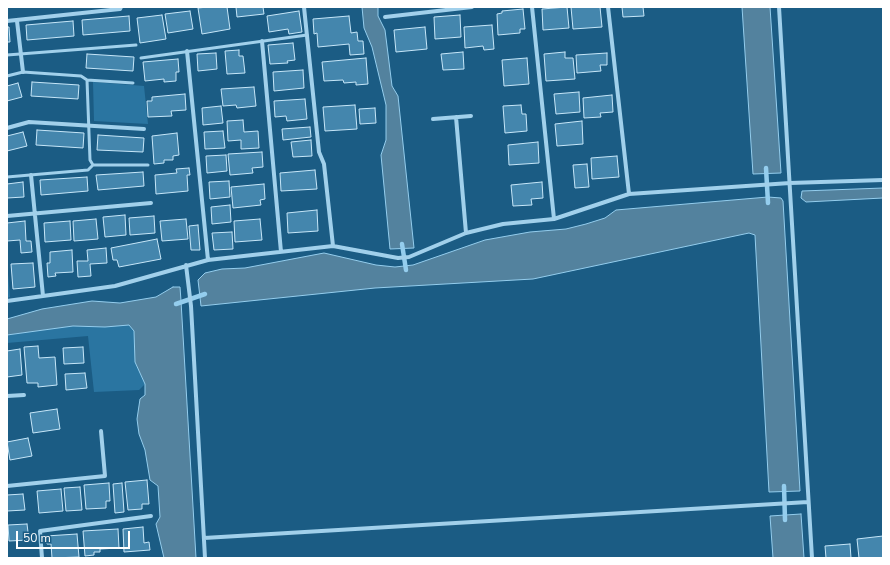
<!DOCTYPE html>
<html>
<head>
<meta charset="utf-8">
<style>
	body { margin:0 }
	#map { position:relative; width:890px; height:565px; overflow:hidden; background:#1b5c84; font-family:"Nunito Sans",sans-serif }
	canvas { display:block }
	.frame { position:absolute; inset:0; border:8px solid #fff; pointer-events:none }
	.scale { position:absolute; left:16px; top:531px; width:114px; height:18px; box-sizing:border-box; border:2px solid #fff; border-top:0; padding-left:5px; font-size:12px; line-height:14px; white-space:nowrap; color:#fff; -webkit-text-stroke:3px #1b5c84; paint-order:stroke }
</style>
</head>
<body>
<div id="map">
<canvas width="890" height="565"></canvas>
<div class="frame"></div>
<div class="scale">50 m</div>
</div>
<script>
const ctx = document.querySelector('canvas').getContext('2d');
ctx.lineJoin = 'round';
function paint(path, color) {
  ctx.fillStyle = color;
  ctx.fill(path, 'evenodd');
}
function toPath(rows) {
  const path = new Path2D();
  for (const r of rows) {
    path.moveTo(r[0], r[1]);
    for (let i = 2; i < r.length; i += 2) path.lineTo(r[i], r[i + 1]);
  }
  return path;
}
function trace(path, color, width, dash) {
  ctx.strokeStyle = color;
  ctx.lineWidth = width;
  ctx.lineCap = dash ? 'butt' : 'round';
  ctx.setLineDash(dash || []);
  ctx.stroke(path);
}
const green = toPath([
	[93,82,144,86,148,124,94,121],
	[7,262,10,297,7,298],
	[129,324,134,331,135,362,145,384,139,390,94,392,88,336,7,343,7,335,73,326,105,327]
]);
const water = toPath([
	[362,7,378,7,378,16,385,30,392,86,398,96,414,248,390,249,381,155,386,140,386,105,372,47,364,28,362,7],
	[742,7,770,7,781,173,753,174,742,7],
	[883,188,883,198,806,202,801,198,802,191,883,188],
	[768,197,781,198,783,201,800,491,769,492,755,235,749,233,533,279,375,288,201,306,198,280,205,273,222,269,245,268,324,253,376,265,395,267,413,265,485,240,530,232,566,229,586,224,605,218,616,210,768,197],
	[173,287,180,287,181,301,196,558,164,558,156,524,160,517,158,486,150,480,145,450,139,434,137,419,140,399,145,395,145,384,135,362,134,331,129,325,105,327,73,326,7,335,7,319,42,309,92,301,120,303,156,297,173,287],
	[801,514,804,558,773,558,770,516,801,514]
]);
const stream = toPath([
	[766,168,768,203],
	[402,244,406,270],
	[176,304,205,294],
	[784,486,785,520]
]);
const building = toPath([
	[208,7,227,7,230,29,202,34,198,8,208,7],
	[236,7,263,7,264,14,237,17,236,7],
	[567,7,569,28,543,30,542,9,567,7],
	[571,7,600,7,602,27,573,29,571,7],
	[622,7,643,7,644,16,623,17,622,7],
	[523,9,525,29,520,29,520,33,498,35,497,14,502,13,502,11,523,9],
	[190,11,193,29,168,33,165,14,190,11],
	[299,11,302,32,289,34,288,29,269,32,267,16,299,11],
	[162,15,166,39,140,43,137,18,162,15],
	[460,15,461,37,435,39,434,17,460,15],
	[129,16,130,31,83,35,82,20,129,16],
	[349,16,351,33,357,32,358,41,363,41,364,54,350,55,349,44,318,47,317,33,314,34,313,19,349,16],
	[73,21,74,36,27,40,26,25,73,21],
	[492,25,494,49,484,50,483,46,465,48,464,27,492,25],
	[7,27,9,27,10,42,7,42,7,27],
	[425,27,427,49,396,52,394,30,425,27],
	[293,43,295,60,287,61,288,63,270,64,268,45,293,43],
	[239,50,239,56,243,56,245,73,227,74,225,51,239,50],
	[463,52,464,69,443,70,441,54,463,52],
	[565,52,565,58,573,58,575,79,546,81,544,54,565,52],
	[216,53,217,69,198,71,197,54,216,53],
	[607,53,607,65,600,65,601,71,577,73,576,55,607,53],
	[87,54,134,57,133,71,86,68,87,54],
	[366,58,368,84,356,85,356,82,344,83,343,80,324,81,322,62,366,58],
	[527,58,529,84,504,86,502,60,527,58],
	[178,59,179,72,176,72,176,81,164,82,164,79,145,81,143,62,178,59],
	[303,70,304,88,274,91,273,72,303,70],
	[32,82,79,85,78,99,31,96,32,82],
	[18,83,22,97,7,101,7,86,18,83],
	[254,87,256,106,237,108,236,105,223,106,221,89,254,87],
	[579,92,580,112,556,114,554,94,579,92],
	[185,94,186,110,171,111,172,116,148,117,147,101,152,101,152,97,185,94],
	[612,95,613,112,600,113,601,117,584,118,583,98,612,95],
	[305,99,307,119,287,121,286,116,275,117,274,101,305,99],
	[355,105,357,129,325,131,323,107,355,105],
	[521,105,522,114,526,114,527,131,505,133,503,106,521,105],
	[221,106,223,123,203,125,202,108,221,106],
	[375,108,376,123,360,124,359,109,375,108],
	[243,120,244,132,258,131,259,148,241,149,241,140,228,141,227,121,243,120],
	[582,121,583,144,557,146,555,124,582,121],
	[310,127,311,137,283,140,282,129,310,127],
	[37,130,84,133,83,148,36,145,37,130],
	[223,131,225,148,205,149,204,132,223,131],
	[23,132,27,146,7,151,7,136,23,132],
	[177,133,179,155,173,156,173,160,164,160,164,163,154,164,152,136,177,133],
	[98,135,144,138,143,152,97,150,98,135],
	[311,140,312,156,293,157,291,142,311,140],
	[538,142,539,163,509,165,508,145,538,142],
	[262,152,263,167,252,168,253,173,230,175,228,154,262,152],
	[226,155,227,171,207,173,206,156,226,155],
	[617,156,619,177,592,179,591,158,617,156],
	[587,164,589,187,575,188,573,165,587,164],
	[189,168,190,175,187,175,188,191,156,194,155,175,177,173,176,169,189,168],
	[315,170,317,189,281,191,280,173,315,170],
	[143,172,144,186,98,190,96,175,143,172],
	[87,177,88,191,41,195,40,180,87,177],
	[229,181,230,197,210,199,209,182,229,181],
	[23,182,24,197,7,198,7,184,23,182],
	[542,182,543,198,531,199,532,205,513,206,511,185,542,182],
	[264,184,265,199,260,200,261,205,233,208,231,187,264,184],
	[230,205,231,222,212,224,211,207,230,205],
	[317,210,318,231,288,233,287,213,317,210],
	[125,215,126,235,105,237,103,217,125,215],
	[154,216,155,233,130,235,129,218,154,216],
	[96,219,98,239,74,241,73,221,96,219],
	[186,219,188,239,162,241,160,221,186,219],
	[260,219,262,240,235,242,234,221,260,219],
	[25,221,26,241,31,241,32,252,21,253,20,240,7,241,7,223,25,221],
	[70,221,71,240,45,242,44,223,70,221],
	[198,225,200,250,191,250,189,226,198,225],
	[232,232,233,249,214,250,212,233,232,232],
	[157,239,161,259,119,267,117,260,113,260,111,248,157,239],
	[106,248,107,263,90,264,91,276,78,277,77,261,88,261,87,250,106,248],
	[72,250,73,272,55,273,56,276,48,277,47,263,50,263,50,252,72,250],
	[33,263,35,287,13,289,11,264,33,263],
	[38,346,39,358,55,357,57,385,38,387,38,383,27,383,24,347,38,346],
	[83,347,84,363,64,364,63,348,83,347],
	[20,349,22,375,7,377,7,351,20,349],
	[85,373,87,388,66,390,65,374,85,373],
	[57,409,60,429,33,433,30,413,57,409],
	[28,438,32,456,10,460,7,442,28,438],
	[147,480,149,504,142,504,142,509,128,510,125,482,147,480],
	[109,483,110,501,106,501,106,508,86,509,84,485,109,483],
	[122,483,124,512,115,513,113,484,122,483],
	[80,487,82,510,66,511,64,488,80,487],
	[61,489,63,511,39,513,37,491,61,489],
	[23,494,25,510,7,511,7,495,23,494],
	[27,524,29,540,9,541,8,525,27,524],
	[143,527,144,543,149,542,150,550,124,552,123,529,143,527],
	[118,529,119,548,100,549,100,552,94,552,94,555,85,556,83,531,118,529],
	[77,534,79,557,52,558,51,544,47,544,46,536,77,534],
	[883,536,883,558,859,558,857,539,883,536],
	[850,544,851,558,826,558,825,546,850,544]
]);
const service = toPath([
	[7,55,136,45],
	[141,58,307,35],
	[7,76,23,72,81,76,87,80,90,160,93,165],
	[87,80,133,83],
	[7,177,88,170,93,165,148,165]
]);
const minor = toPath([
	[304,7,319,152,324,164,333,246],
	[532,7,554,219],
	[608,7,629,194],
	[779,7,812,558],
	[385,17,472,7],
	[7,21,120,9,121,7],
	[17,21,23,72],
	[262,41,281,252],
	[187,51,208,260],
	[456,117,466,233],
	[433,119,471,116],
	[7,128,29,122,144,129],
	[31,175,43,296],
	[7,216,151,203],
	[186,265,191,306,205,558],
	[7,301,115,286,208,260,333,246,398,258,409,257,466,233,503,224,554,219,629,194,790,183,883,180],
	[7,396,24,395],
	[7,486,105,476,101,431],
	[204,538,808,502],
	[42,558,40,531,151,516]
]);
paint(green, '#2a75a1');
paint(water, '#53829e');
trace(water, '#94cded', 1);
trace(stream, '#94cded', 4.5);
paint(building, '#4486ad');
trace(building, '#c6e6f8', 1);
trace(service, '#a1d0eb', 3);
trace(minor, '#a1d0eb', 4);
</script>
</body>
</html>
